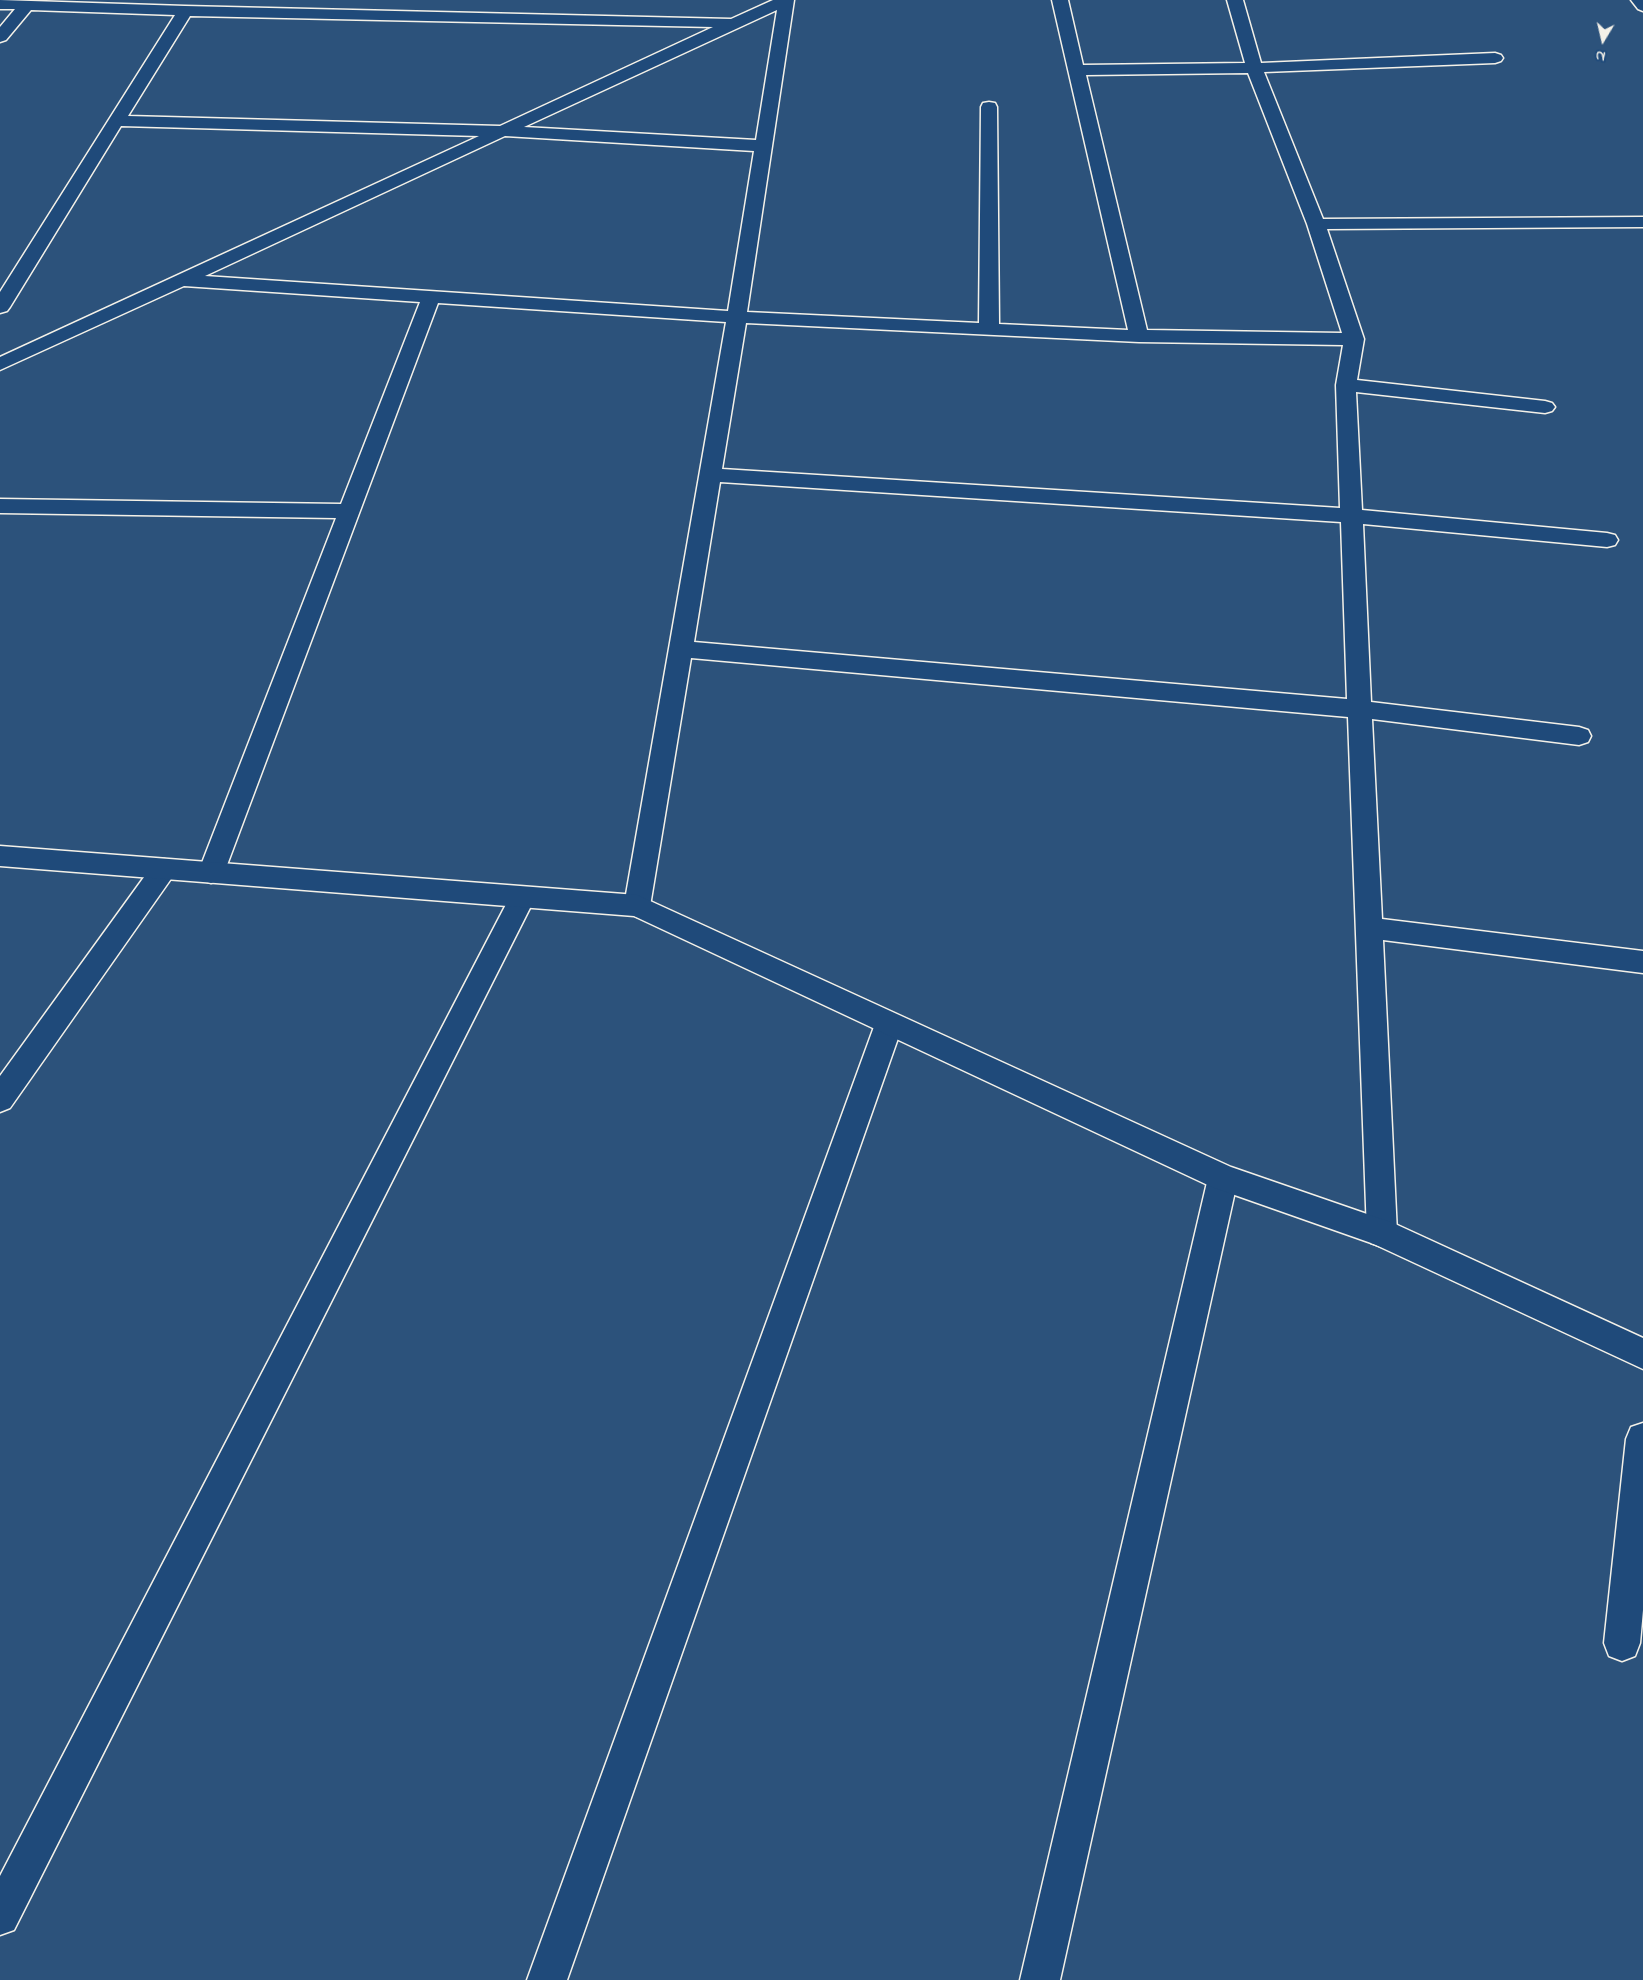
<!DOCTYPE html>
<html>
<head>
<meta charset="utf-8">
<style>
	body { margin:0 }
	#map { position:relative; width:1643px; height:1980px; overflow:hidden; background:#2c527b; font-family:"Indie Flower",sans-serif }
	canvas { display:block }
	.north { position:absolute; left:1578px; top:15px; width:50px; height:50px; -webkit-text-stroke:4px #1f4a7a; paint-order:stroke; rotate:189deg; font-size:14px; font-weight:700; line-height:20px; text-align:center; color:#f4f1e8 }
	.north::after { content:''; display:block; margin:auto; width:18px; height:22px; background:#f4f1e8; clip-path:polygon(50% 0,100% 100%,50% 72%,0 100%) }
</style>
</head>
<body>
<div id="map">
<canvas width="1643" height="1980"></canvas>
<div class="north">N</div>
</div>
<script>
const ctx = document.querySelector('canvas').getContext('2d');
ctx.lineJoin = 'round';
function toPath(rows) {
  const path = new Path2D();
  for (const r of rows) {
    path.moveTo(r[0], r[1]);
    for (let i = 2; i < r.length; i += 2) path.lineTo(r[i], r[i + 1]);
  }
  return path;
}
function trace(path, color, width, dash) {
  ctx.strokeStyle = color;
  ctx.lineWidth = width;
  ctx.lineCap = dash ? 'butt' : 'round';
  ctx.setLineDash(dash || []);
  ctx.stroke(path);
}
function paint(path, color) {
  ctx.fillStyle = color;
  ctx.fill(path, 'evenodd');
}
const minor = toPath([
	[0,0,185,6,731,19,773,0,794,0,747,312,979,323,981,107,983,103,989,102,995,103,997,107,999,324,1128,330,1052,0,1068,0,1083,65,1245,63,1227,0,1243,0,1261,63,1495,53,1501,55,1503,58,1501,61,1495,63,1264,72,1323,219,1643,217,1643,227,1327,229,1364,339,1357,380,1545,401,1552,403,1555,407,1552,411,1545,413,1356,392,1362,510,1607,533,1615,535,1618,540,1615,545,1607,547,1363,524,1371,702,1579,727,1588,730,1591,736,1588,742,1579,745,1372,719,1382,919,1643,951,1643,973,1383,940,1397,1233,1393,1243,1382,1247,1371,1243,1367,1233,1348,717,691,658,650,906,646,913,637,917,628,913,624,906,726,322,438,303,224,873,220,880,211,883,202,880,198,873,336,518,0,513,0,499,341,504,420,302,184,286,0,370,0,357,479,136,121,126,10,307,7,311,0,313,0,292,175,15,31,10,6,40,0,42,0,27,15,9,0,9,0,0],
	[777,10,756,140,524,127,777,10],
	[190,16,713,27,500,126,128,116,190,16],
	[1248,73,1307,224,1342,333,1147,330,1086,75,1248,73],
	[505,136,754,151,728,311,205,276,505,136],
	[746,323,1139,342,1343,345,1336,385,1340,508,722,469,746,323],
	[720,482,1341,522,1347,699,694,642,720,482],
	[1631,0,1643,0,1643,11,1638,9,1631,0],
	[164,859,173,862,177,869,173,876,10,1108,0,1112,0,1076,155,862,164,859],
	[522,888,531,891,535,898,14,1930,0,1935,0,1876,513,891,522,888],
	[889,1012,899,1016,903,1024,567,1980,527,1980,875,1024,879,1016,889,1012],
	[1223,1165,1234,1169,1238,1178,1060,1980,1020,1980,1208,1178,1212,1169,1223,1165],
	[1643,1423,1643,1610,1640,1643,1635,1656,1622,1661,1609,1656,1604,1643,1626,1439,1631,1427,1643,1423]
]);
const tertiary = toPath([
	[0,846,637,895,1231,1167,1393,1223,1643,1338,1643,1369,1374,1244,1212,1187,634,916,0,866,0,846]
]);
trace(minor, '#f4f1e8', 3);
trace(tertiary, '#f4f1e8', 3);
paint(minor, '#1f4a7a');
paint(tertiary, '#1f4a7a');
</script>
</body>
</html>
